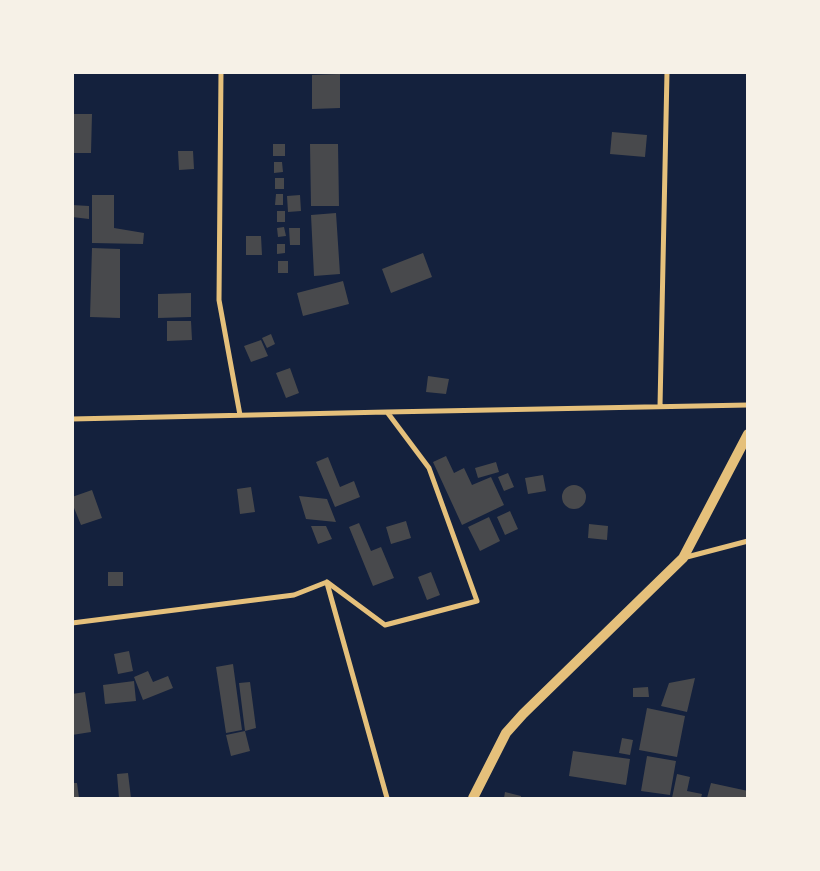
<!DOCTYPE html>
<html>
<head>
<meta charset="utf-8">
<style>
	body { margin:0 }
	#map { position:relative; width:820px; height:871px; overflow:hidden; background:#14213d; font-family:"Varela Round",sans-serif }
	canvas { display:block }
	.frame { position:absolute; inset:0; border:74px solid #f6f1e7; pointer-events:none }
</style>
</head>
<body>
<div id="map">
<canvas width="820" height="871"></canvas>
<div class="frame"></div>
</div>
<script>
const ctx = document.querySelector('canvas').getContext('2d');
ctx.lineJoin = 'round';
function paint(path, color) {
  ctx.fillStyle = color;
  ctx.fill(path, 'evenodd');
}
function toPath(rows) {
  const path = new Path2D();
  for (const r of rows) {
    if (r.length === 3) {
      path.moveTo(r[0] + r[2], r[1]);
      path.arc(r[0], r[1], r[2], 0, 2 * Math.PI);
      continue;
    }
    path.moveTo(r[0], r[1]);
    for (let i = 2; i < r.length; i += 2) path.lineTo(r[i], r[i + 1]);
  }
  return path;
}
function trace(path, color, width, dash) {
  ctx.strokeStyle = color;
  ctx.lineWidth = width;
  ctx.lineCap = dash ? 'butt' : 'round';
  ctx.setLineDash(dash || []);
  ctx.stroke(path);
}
const building = toPath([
	[340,74,340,108,312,109,312,75],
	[72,114,92,114,91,153,72,153],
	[612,132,647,135,645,157,610,154],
	[273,144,285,144,285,156,273,156],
	[310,144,338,144,339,206,311,206],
	[178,151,193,151,194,169,179,170],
	[274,162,282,162,283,172,274,173],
	[275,178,284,178,284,189,275,189],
	[276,194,283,194,283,205,275,205],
	[92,195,114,195,114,228,144,233,143,244,92,243],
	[300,195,301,211,288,212,287,196],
	[72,205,89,206,89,219,72,217],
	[277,211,285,211,285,222,277,222],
	[336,213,340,274,314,276,311,215],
	[284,227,286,236,278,237,277,228],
	[289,228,300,228,300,245,290,245],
	[246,236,261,236,262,255,246,255],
	[277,244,285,244,285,253,277,254],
	[92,248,120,249,120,318,90,317],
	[423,253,432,277,391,293,382,269],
	[278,261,288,261,288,273,278,273],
	[343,281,349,304,303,316,297,293],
	[191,293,191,317,158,318,158,294],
	[167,321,191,321,192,340,167,341],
	[271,334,275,344,267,348,262,338],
	[261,340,268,356,251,362,244,346],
	[290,368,299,393,286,398,276,373],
	[428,376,449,379,446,394,426,392],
	[446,456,454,473,464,468,472,485,491,477,504,505,462,525,433,462],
	[328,457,340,487,354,481,360,497,335,507,316,462],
	[496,462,499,472,478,478,475,468],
	[508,473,514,487,504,491,498,477],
	[543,475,546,491,528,494,525,478],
	[574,497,12],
	[251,487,255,512,240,514,237,489],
	[92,490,102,518,81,525,72,503,72,497],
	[299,496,327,499,336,522,306,519],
	[510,511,518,529,505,535,497,517],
	[489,517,500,541,480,551,468,527],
	[406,521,411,538,391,544,386,527],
	[359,523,371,551,381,547,394,578,373,586,349,527],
	[589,524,608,526,607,540,588,538],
	[311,526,326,526,332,539,318,544],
	[108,572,123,572,123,586,108,586],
	[431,572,440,595,427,600,418,577],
	[129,651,133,671,118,674,114,654],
	[233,664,242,730,226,733,216,667],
	[148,671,153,682,168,676,173,688,143,700,134,677],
	[695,678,687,712,661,706,669,683],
	[134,681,136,701,105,704,103,685],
	[250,682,256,728,245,731,239,683],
	[648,687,649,697,633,697,633,688],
	[85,692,91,732,72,735,72,694],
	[647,708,685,716,677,757,639,750],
	[245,731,250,751,231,756,226,735],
	[622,738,633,740,630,755,619,753],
	[573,751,630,759,626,785,569,776],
	[647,756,676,761,670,795,641,791],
	[128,773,131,798,119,798,117,774],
	[677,774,690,777,687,791,702,794,701,798,672,798],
	[72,783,77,783,79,798,72,798],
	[711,783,748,791,748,798,707,798],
	[505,792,521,796,521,798,504,798]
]);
const minor = toPath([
	[221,72,219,300,240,415],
	[660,406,667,72],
	[387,412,748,405],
	[72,419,387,412,429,468,477,601,385,625,327,582],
	[683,558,748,541],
	[327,583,387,798],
	[72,623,294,595,327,582]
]);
const secondary = toPath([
	[473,798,506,733,523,714,683,558,748,434]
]);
paint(building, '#48494c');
trace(minor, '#e5c07b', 5);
trace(secondary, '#e5c07b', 10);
</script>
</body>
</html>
